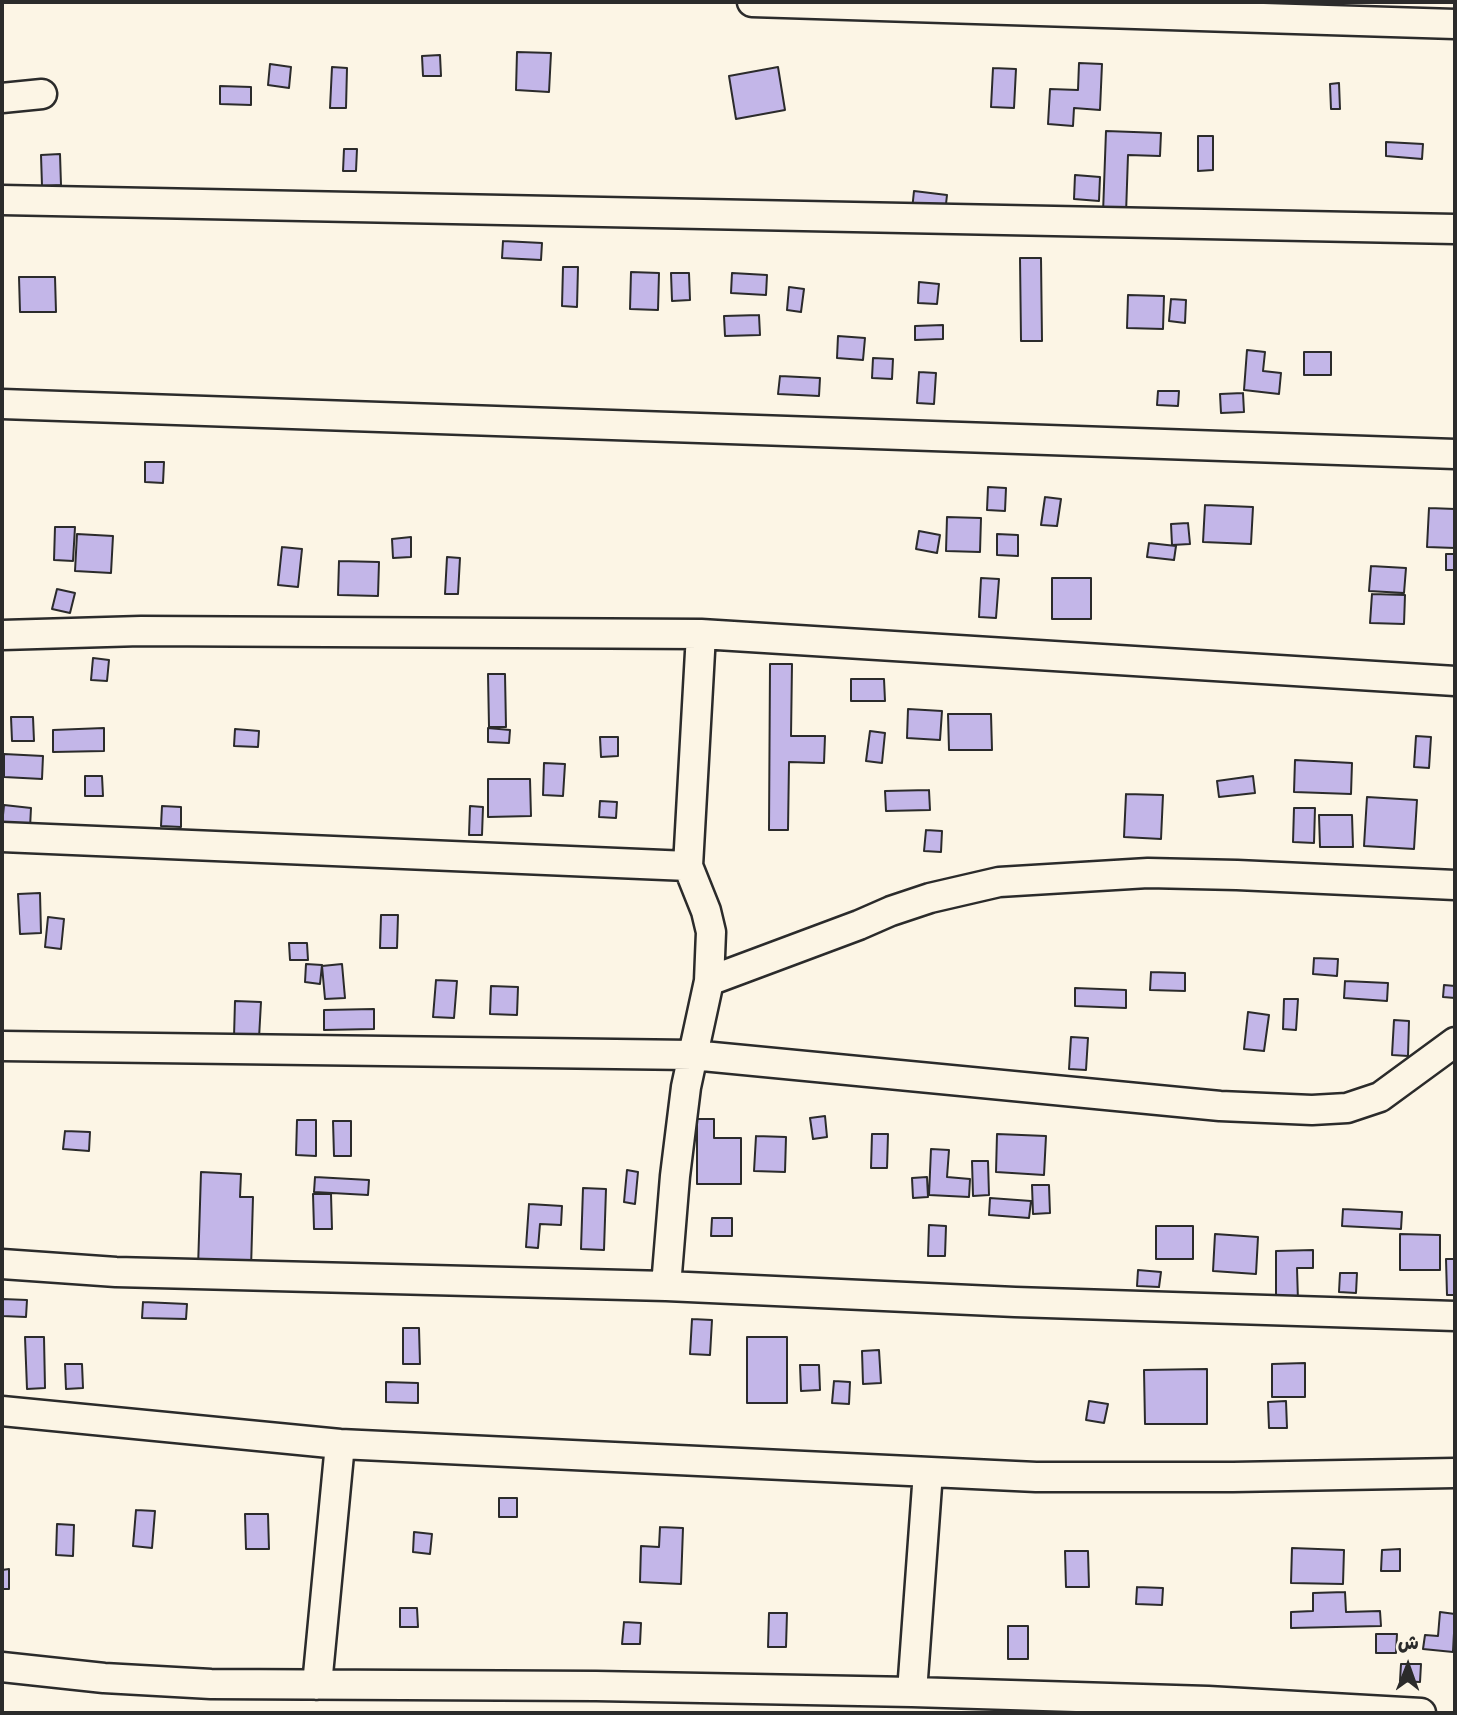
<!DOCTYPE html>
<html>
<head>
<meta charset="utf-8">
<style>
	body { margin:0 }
	#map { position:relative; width:1457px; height:1715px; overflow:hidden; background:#fcf5e5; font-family:"Indie Flower","Playpen Sans Arabic",sans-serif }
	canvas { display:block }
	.frame { position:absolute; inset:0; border:4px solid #2b2b2b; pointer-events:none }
	.north { position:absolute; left:1373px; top:1631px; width:70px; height:70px; -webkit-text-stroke:5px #fcf5e5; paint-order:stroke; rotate:1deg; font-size:19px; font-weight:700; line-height:28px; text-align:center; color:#2b2b2b }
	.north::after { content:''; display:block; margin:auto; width:24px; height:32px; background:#2b2b2b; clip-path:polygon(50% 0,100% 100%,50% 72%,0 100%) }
</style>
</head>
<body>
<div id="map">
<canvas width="1457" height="1715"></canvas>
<div class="frame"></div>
<div class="north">ش</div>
</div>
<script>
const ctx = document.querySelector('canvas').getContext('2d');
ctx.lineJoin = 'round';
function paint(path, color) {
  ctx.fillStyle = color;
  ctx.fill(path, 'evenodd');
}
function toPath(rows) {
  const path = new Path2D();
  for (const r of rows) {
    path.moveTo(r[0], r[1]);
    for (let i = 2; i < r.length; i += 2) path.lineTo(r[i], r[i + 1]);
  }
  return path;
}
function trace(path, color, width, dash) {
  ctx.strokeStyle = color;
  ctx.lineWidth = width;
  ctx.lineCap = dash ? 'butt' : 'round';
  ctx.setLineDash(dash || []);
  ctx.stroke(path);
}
const building = toPath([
	[517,52,551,53,549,92,516,90,517,52],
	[440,55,441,76,423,76,422,56,440,55],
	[1079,63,1102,64,1100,110,1074,108,1073,126,1048,124,1050,89,1078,90,1079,63],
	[270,64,291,67,289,88,268,85,270,64],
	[332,67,347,68,346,108,330,108,332,67],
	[778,67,785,110,736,119,729,76,778,67],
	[993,68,1016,69,1014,108,991,107,993,68],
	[1339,83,1340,109,1331,109,1330,84,1339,83],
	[220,86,251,87,251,105,220,104,220,86],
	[1106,131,1161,133,1160,156,1128,155,1126,214,1103,213,1106,131],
	[1198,136,1213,136,1213,170,1198,171,1198,136],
	[1386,142,1423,144,1422,159,1386,156,1386,142],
	[344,149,357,149,356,171,343,171,344,149],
	[60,154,61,185,42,186,41,155,60,154],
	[1075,175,1100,177,1099,201,1074,199,1075,175],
	[914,191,947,195,945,213,912,210,914,191],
	[503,241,542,243,541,260,502,258,503,241],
	[1020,258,1041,258,1042,341,1021,341,1020,258],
	[563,267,578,267,577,307,562,306,563,267],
	[631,272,659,273,658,310,630,309,631,272],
	[671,273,689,273,690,300,672,301,671,273],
	[732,273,767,275,766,295,731,293,732,273],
	[19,277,55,277,56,312,20,312,19,277],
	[919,282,939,284,937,304,918,303,919,282],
	[789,287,804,289,801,312,787,310,789,287],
	[1128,295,1164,296,1163,329,1127,328,1128,295],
	[1171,299,1186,300,1185,323,1169,321,1171,299],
	[759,315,760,335,725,336,724,316,759,315],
	[943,325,943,339,915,340,915,326,943,325],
	[838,336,865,338,863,360,837,358,838,336],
	[1247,350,1265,352,1263,371,1281,373,1279,394,1244,390,1247,350],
	[1304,352,1331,352,1331,375,1304,375,1304,352],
	[873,358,893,359,892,379,872,378,873,358],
	[919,372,936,373,934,404,917,403,919,372],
	[780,376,820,378,819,396,778,394,780,376],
	[1158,391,1179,391,1178,406,1157,405,1158,391],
	[1243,393,1244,412,1221,413,1220,394,1243,393],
	[145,462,164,462,163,483,145,482,145,462],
	[988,487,1006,488,1005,511,987,510,988,487],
	[1045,497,1061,499,1057,526,1041,525,1045,497],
	[1205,505,1253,507,1251,544,1203,542,1205,505],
	[1429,508,1455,509,1455,548,1427,547,1429,508],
	[947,517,981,518,980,552,946,551,947,517],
	[1188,523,1190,544,1172,545,1171,524,1188,523],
	[55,527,75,527,73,561,54,560,55,527],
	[919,531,940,535,937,553,916,549,919,531],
	[77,534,113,536,111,573,75,571,77,534],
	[997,534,1018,535,1018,556,997,555,997,534],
	[411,537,411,557,393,558,392,539,411,537],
	[1149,543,1176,546,1174,560,1147,557,1149,543],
	[282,547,302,549,298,587,278,585,282,547],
	[1446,554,1455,554,1455,570,1446,570,1446,554],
	[447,557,460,558,458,594,445,594,447,557],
	[339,561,379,562,378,596,338,595,339,561],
	[1371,566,1406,568,1404,593,1369,591,1371,566],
	[981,578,999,579,996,618,979,617,981,578],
	[1052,578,1091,578,1091,619,1052,619,1052,578],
	[57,589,75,593,70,613,52,609,57,589],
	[1372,594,1405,595,1404,624,1370,623,1372,594],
	[93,658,109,660,107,681,91,680,93,658],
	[770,664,792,664,791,736,825,736,824,763,789,762,788,830,769,830,770,664],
	[488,674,505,674,506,727,489,727,488,674],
	[851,679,884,679,885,701,851,701,851,679],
	[908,709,942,711,940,740,907,738,908,709],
	[948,714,991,714,992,750,949,750,948,714],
	[11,717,33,717,34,741,12,741,11,717],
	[104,728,104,751,53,752,53,730,104,728],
	[488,728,510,730,509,743,488,742,488,728],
	[235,729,259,731,258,747,234,746,235,729],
	[870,731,885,733,882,763,866,761,870,731],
	[1416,736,1431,737,1429,768,1414,767,1416,736],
	[600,737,618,737,618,756,601,757,600,737],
	[4,754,43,756,42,779,4,777,4,754],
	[1295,760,1352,763,1351,794,1294,792,1295,760],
	[544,763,565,764,563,796,543,795,544,763],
	[85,776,102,776,103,796,85,796,85,776],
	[1253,776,1255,793,1219,797,1217,781,1253,776],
	[488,779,530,779,531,816,488,817,488,779],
	[929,790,930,810,886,811,885,791,929,790],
	[1126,794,1163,795,1161,839,1124,837,1126,794],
	[1367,797,1417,800,1414,849,1364,846,1367,797],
	[600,801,617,802,616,818,599,817,600,801],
	[4,805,31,808,30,828,2,825,4,805],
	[162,806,181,807,181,827,161,826,162,806],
	[470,806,483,807,482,835,469,835,470,806],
	[1294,808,1315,808,1314,843,1293,842,1294,808],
	[1319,815,1352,815,1353,847,1320,847,1319,815],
	[926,830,942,831,941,852,924,851,926,830],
	[40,893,41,933,20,934,18,894,40,893],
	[381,915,398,915,397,948,380,948,381,915],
	[48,917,64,919,61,949,45,947,48,917],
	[289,943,307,943,308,960,290,960,289,943],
	[1314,958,1338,959,1337,976,1313,974,1314,958],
	[306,964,322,965,320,984,305,982,306,964],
	[342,964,345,998,325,999,322,966,342,964],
	[1151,972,1185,973,1185,991,1150,990,1151,972],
	[436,980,457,981,454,1018,433,1017,436,980],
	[1345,981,1388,983,1387,1001,1344,998,1345,981],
	[1444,985,1455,986,1455,998,1443,997,1444,985],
	[491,986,518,987,517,1015,490,1014,491,986],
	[1075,988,1126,990,1126,1008,1075,1006,1075,988],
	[1284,999,1298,999,1296,1030,1283,1029,1284,999],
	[235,1001,261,1002,259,1038,234,1037,235,1001],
	[374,1009,374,1029,324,1030,324,1010,374,1009],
	[1248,1012,1269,1015,1264,1051,1244,1049,1248,1012],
	[1394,1020,1409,1021,1408,1056,1392,1055,1394,1020],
	[1071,1037,1088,1038,1086,1070,1069,1069,1071,1037],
	[825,1116,827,1137,813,1139,810,1118,825,1116],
	[697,1119,714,1119,714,1138,741,1138,741,1184,697,1184,697,1119],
	[297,1120,316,1120,316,1156,296,1155,297,1120],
	[333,1121,351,1121,351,1156,334,1156,333,1121],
	[65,1131,90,1132,89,1151,63,1149,65,1131],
	[872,1134,888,1134,887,1168,871,1168,872,1134],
	[997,1134,1046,1136,1044,1175,996,1172,997,1134],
	[756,1136,786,1137,785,1172,754,1171,756,1136],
	[931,1149,949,1150,947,1177,970,1179,969,1197,929,1195,931,1149],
	[972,1161,988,1161,989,1195,973,1196,972,1161],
	[627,1170,638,1172,635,1204,624,1202,627,1170],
	[201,1172,241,1174,240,1197,253,1197,251,1269,198,1268,201,1172],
	[315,1177,369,1180,368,1195,314,1192,315,1177],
	[927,1177,928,1197,913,1198,912,1178,927,1177],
	[1032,1185,1049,1185,1050,1213,1033,1214,1032,1185],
	[583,1188,606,1189,604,1250,581,1249,583,1188],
	[313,1194,331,1194,332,1229,314,1229,313,1194],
	[990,1198,1031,1201,1029,1218,989,1215,990,1198],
	[529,1204,562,1206,561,1225,540,1224,538,1248,526,1247,529,1204],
	[1343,1209,1402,1212,1401,1229,1342,1226,1343,1209],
	[712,1218,732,1218,732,1236,711,1236,712,1218],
	[929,1225,946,1226,945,1256,928,1256,929,1225],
	[1156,1226,1193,1226,1193,1259,1156,1259,1156,1226],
	[1215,1234,1258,1237,1256,1274,1213,1271,1215,1234],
	[1400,1234,1440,1235,1440,1270,1400,1270,1400,1234],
	[1313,1250,1313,1268,1297,1268,1298,1301,1276,1302,1276,1251,1313,1250],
	[1446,1259,1455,1259,1455,1295,1447,1295,1446,1259],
	[1138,1270,1161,1272,1159,1287,1137,1286,1138,1270],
	[1340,1273,1357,1273,1356,1293,1339,1292,1340,1273],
	[2,1299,27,1300,26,1317,2,1316,2,1299],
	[143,1302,187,1304,186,1319,142,1318,143,1302],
	[692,1319,712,1320,710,1355,690,1354,692,1319],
	[403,1328,419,1328,420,1364,403,1364,403,1328],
	[25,1337,44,1337,45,1388,27,1389,25,1337],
	[747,1337,787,1337,787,1403,747,1403,747,1337],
	[879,1350,881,1383,863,1384,862,1351,879,1350],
	[1305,1363,1305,1397,1272,1397,1272,1364,1305,1363],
	[65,1364,82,1364,83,1388,66,1389,65,1364],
	[800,1365,819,1365,820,1390,801,1391,800,1365],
	[1207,1369,1207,1424,1145,1424,1144,1370,1207,1369],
	[834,1381,850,1382,849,1404,832,1403,834,1381],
	[386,1382,418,1383,418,1403,386,1402,386,1382],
	[1089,1401,1108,1404,1104,1423,1086,1420,1089,1401],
	[1286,1401,1287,1428,1269,1428,1268,1402,1286,1401],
	[499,1498,517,1498,517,1517,499,1517,499,1498],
	[136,1510,155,1511,152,1548,133,1546,136,1510],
	[245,1514,268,1514,269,1549,246,1549,245,1514],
	[57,1524,74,1525,73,1556,56,1555,57,1524],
	[660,1527,683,1528,681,1584,640,1582,641,1546,659,1547,660,1527],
	[414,1532,432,1534,430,1554,413,1552,414,1532],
	[1292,1548,1344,1550,1343,1584,1291,1583,1292,1548],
	[1400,1549,1400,1571,1381,1571,1382,1550,1400,1549],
	[1065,1551,1088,1551,1089,1587,1066,1587,1065,1551],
	[9,1569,9,1589,2,1589,2,1570,9,1569],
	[1137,1587,1163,1588,1162,1605,1136,1604,1137,1587],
	[1345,1592,1346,1612,1380,1611,1381,1626,1291,1628,1291,1612,1313,1611,1313,1593,1345,1592],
	[400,1608,417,1608,418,1627,400,1627,400,1608],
	[1440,1612,1455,1614,1453,1652,1423,1649,1425,1635,1438,1636,1440,1612],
	[769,1613,787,1613,786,1647,768,1647,769,1613],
	[624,1622,641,1623,640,1644,622,1644,624,1622],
	[1008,1626,1028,1626,1028,1659,1008,1659,1008,1626],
	[1376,1634,1397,1634,1396,1653,1376,1653,1376,1634],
	[1401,1664,1421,1664,1420,1682,1400,1681,1401,1664]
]);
const minor = toPath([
	[752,2,1455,24],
	[2,98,42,94],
	[2,200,1455,229],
	[2,404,1455,454],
	[2,635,141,631,701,634,1455,681],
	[2,837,688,866],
	[709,981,859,925,891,911,930,898,999,882,1148,873,1237,875,1455,885],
	[2,1046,692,1055,1220,1106,1312,1110,1347,1108,1380,1097,1455,1042],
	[2,1264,116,1272,666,1286,1015,1302,1455,1316],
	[666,1286,675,1176,686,1087,709,981,711,932,706,911,688,866,701,634],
	[2,1411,340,1444,1036,1477,1233,1477,1455,1473],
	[2,1667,104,1678,211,1684,596,1686,912,1692,1208,1701,1421,1713],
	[317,1685,340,1444],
	[912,1692,928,1472]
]);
paint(building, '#c3b6e8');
trace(building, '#2b2b2b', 2);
trace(minor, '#2b2b2b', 33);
trace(minor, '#fcf5e5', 28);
</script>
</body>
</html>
